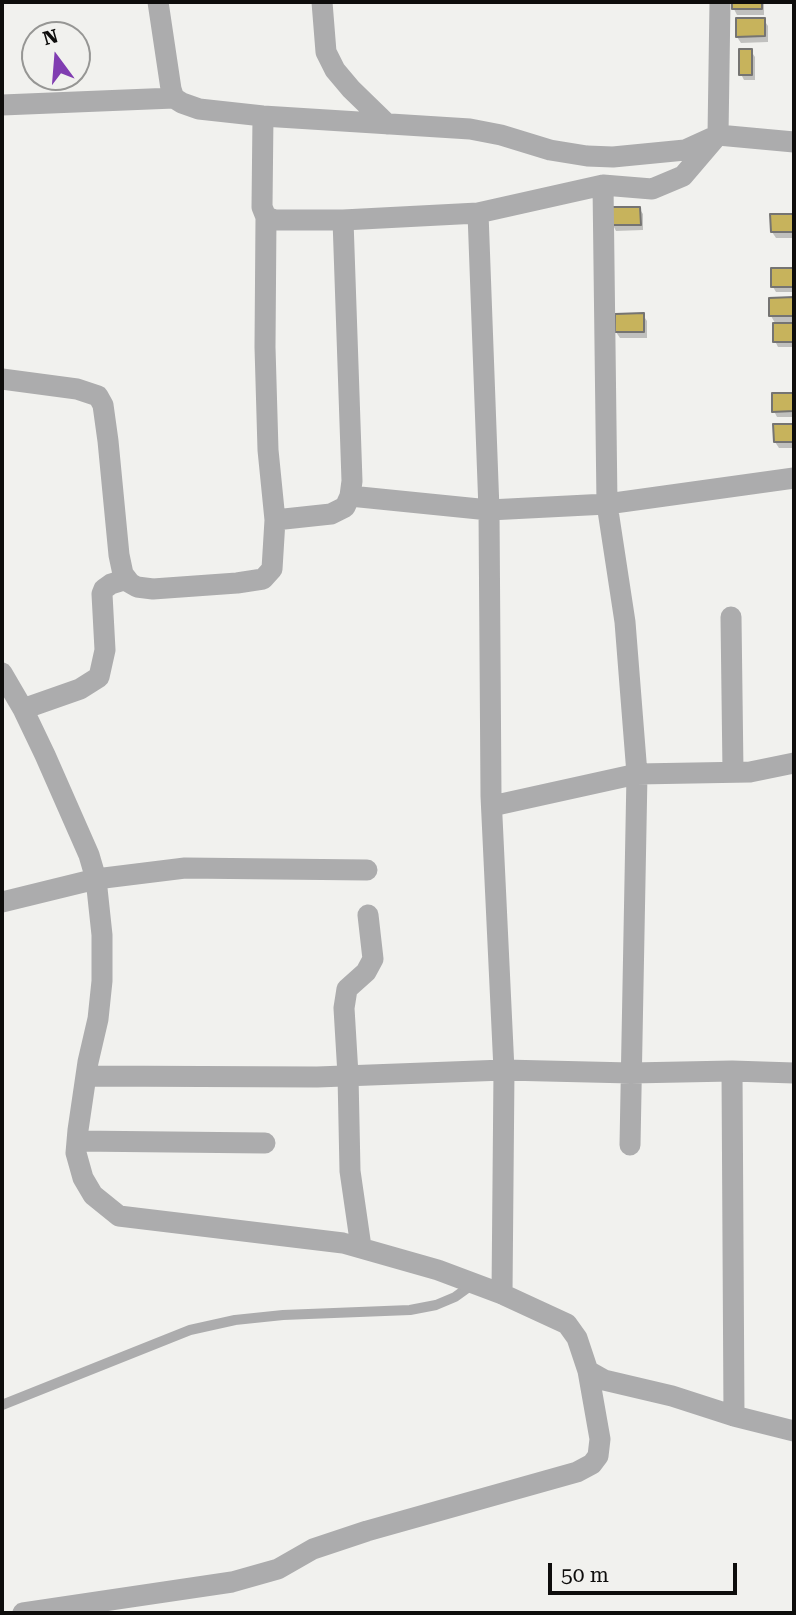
<!DOCTYPE html>
<html>
<head>
<meta charset="utf-8">
<style>
	body { margin:0 }
	#map { position:relative; width:796px; height:1615px; overflow:hidden; background:#f1f1ee; font-family:"Roboto Serif",serif }
	canvas { display:block }
	.frame { position:absolute; inset:0; border:4px solid #0e0d0c; pointer-events:none }
	.north { position:absolute; left:21px; top:21px; width:70px; height:70px; box-sizing:border-box; background:#f1f1ee; border:2px solid #969694; border-radius:50%; rotate:344deg; font-size:19px; font-weight:700; line-height:28px; text-align:center; color:#0e0d0c }
	.north::after { content:''; display:block; margin:auto; width:24px; height:32px; background:#803db1; clip-path:polygon(50% 0,100% 100%,50% 72%,0 100%) }
	.scale { position:absolute; left:548px; top:1563px; width:189px; height:32px; box-sizing:border-box; border:4px solid #0e0d0c; border-top:0; padding-left:9px; font-size:21px; line-height:24px; white-space:nowrap; color:#0e0d0c; -webkit-text-stroke:5px #f1f1ee; paint-order:stroke }
</style>
</head>
<body>
<div id="map">
<canvas width="796" height="1615"></canvas>
<div class="frame"></div>
<div class="north">N</div>
<div class="scale">50 m</div>
</div>
<script>
const ctx = document.querySelector('canvas').getContext('2d');
ctx.lineJoin = 'round';
function paint(path, color) {
  ctx.fillStyle = color;
  ctx.fill(path, 'evenodd');
}
function toPath(rows) {
  const path = new Path2D();
  for (const r of rows) {
    path.moveTo(r[0], r[1]);
    for (let i = 2; i < r.length; i += 2) path.lineTo(r[i], r[i + 1]);
  }
  return path;
}
function trace(path, color, width, dash) {
  ctx.strokeStyle = color;
  ctx.lineWidth = width;
  ctx.lineCap = dash ? 'butt' : 'round';
  ctx.setLineDash(dash || []);
  ctx.stroke(path);
}
const shadow = toPath([
	[734,2,764,2,764,15,737,15,734,9],
	[764,20,768,26,768,42,741,43,737,37],
	[751,51,755,57,755,80,744,80,741,74],
	[639,208,643,214,643,230,616,231,613,225],
	[794,215,794,238,776,238,772,232,772,216],
	[773,270,794,270,794,292,776,292,773,287],
	[794,299,794,347,778,347,775,341,775,323,771,316,771,300],
	[643,315,647,321,647,338,620,338,616,332],
	[774,395,794,395,794,417,777,417,774,411],
	[775,426,794,426,794,448,779,448,775,442]
]);
const building = toPath([
	[732,2,762,2,762,9,732,9,732,2],
	[736,18,765,18,765,36,736,37,736,18],
	[739,49,752,49,752,75,739,75,739,49],
	[611,207,640,207,641,225,611,225,611,207],
	[770,214,794,214,794,232,771,232,770,214],
	[771,268,794,268,794,287,771,287,771,268],
	[794,297,794,316,769,316,769,298,794,297],
	[644,313,644,332,615,332,615,314,644,313],
	[773,323,794,323,794,342,773,342,773,323],
	[772,393,794,393,794,411,772,412,772,393],
	[773,424,794,424,794,442,774,442,773,424]
]);
const service = toPath([
	[2,1405,190,1330,235,1320,283,1315,410,1310,436,1305,455,1297,473,1284]
]);
const minor = toPath([
	[158,2,171,89,174,98,182,103,199,109,263,116,470,129,501,135,550,150,587,156,613,157,685,150,718,135,720,2],
	[322,2,326,52,335,70,351,89,387,124],
	[2,105,174,98],
	[263,116,262,207,266,217,275,220,343,220,478,213,603,185,652,189,683,176,718,135,794,142],
	[603,185,607,504,625,622,637,774,630,1145],
	[478,213,489,510,491,796,504,1070,502,1294],
	[2,379,77,389,98,396,103,405,108,441,119,555,123,574,130,583,137,587,153,589,237,583,263,579,272,569,275,520,268,450,265,347,266,217],
	[350,496,489,510,607,504,794,478],
	[275,520,331,514,345,507,350,496,352,481,343,220],
	[731,617,733,772],
	[2,673,23,709,45,755,89,855,96,879,102,935,102,981,98,1019,88,1062,78,1130,76,1153,83,1178,93,1195,119,1216,343,1243,438,1270,502,1294,567,1324,577,1338,588,1371,604,1380,672,1396,734,1416,794,1431],
	[23,709,80,689,99,677,105,650,102,594,104,589,111,584,127,579],
	[492,806,637,774,750,772,794,763],
	[2,902,96,879,185,868,367,870],
	[732,1071,734,1416],
	[87,1076,317,1077,504,1070,631,1073,732,1071,794,1073],
	[77,1141,265,1143],
	[361,1247,350,1171,348,1075,344,1008,347,989,366,972,373,959,368,915],
	[23,1613,232,1582,278,1569,313,1549,367,1531,577,1472,592,1464,598,1456,600,1439,588,1371]
]);
paint(shadow, '#0003');
paint(building, '#c7b35c');
trace(building, '#757472', 2);
trace(service, '#acacad', 10);
trace(minor, '#acacad', 21);
</script>
</body>
</html>
